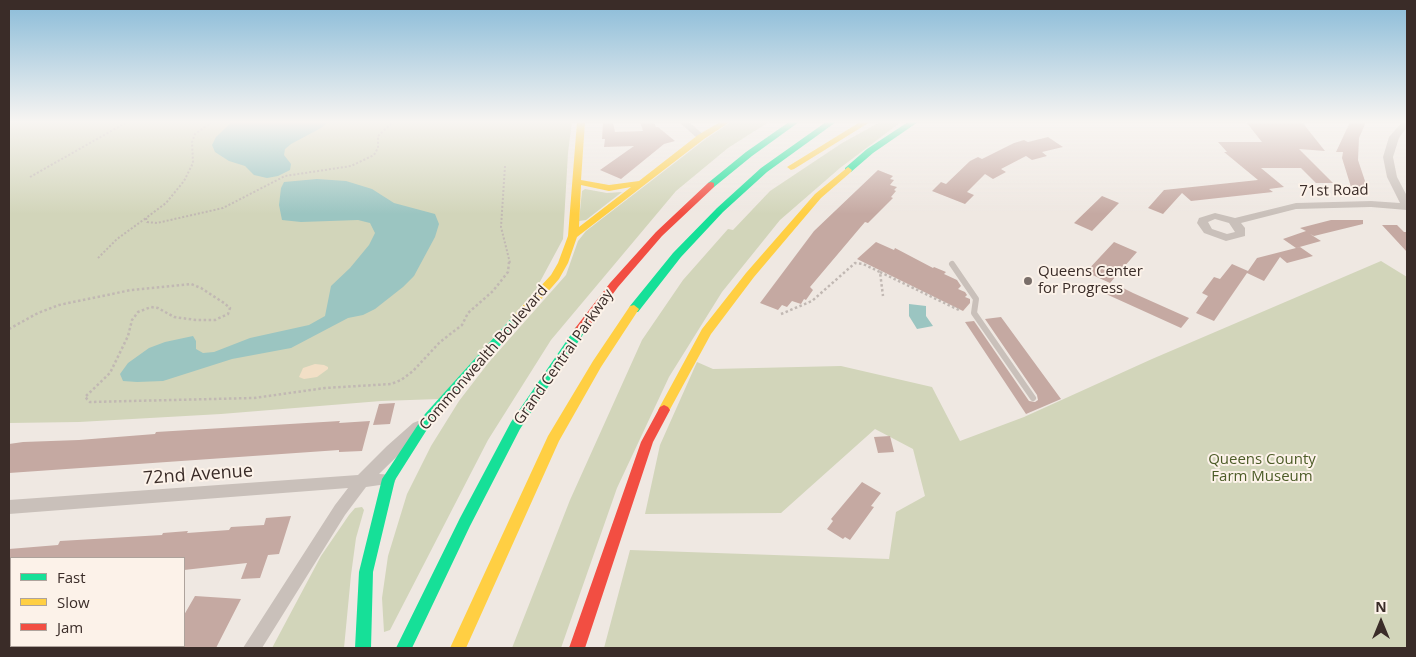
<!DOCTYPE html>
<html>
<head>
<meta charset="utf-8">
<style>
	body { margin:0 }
	#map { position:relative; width:1416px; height:657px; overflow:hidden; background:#efe8e2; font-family:"Open Sans",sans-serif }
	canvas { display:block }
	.frame { position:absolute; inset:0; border:10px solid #3a2c28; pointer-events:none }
	.legend { position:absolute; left:10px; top:557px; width:175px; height:90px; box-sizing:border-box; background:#fcf2e9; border:1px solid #aea39c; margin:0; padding:6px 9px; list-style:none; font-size:15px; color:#3a2c28 }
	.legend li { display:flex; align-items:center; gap:10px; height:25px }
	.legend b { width:25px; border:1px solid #aea39c }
	.north { position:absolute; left:1356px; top:597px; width:50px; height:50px; -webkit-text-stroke:4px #fcf2e9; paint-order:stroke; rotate:0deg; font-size:14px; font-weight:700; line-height:20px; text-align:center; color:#3a2c28 }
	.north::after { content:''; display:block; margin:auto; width:18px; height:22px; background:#3a2c28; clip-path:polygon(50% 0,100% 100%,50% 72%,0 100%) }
</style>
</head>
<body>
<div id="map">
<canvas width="1416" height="657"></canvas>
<div class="frame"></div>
<ul class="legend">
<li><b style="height:6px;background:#16e098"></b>Fast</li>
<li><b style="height:6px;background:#ffcf43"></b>Slow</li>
<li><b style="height:6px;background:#f24e42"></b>Jam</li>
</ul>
<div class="north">N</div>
</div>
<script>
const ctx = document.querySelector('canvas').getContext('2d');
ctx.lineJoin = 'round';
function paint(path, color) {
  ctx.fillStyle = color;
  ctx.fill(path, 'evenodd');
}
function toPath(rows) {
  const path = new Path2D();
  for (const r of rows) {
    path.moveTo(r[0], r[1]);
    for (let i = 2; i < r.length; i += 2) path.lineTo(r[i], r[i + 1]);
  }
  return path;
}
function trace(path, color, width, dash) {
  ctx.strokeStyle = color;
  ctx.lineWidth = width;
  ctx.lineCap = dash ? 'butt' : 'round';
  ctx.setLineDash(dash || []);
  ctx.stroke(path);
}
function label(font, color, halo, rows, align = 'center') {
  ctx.font = font + ' "Open Sans",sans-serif';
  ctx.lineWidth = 4;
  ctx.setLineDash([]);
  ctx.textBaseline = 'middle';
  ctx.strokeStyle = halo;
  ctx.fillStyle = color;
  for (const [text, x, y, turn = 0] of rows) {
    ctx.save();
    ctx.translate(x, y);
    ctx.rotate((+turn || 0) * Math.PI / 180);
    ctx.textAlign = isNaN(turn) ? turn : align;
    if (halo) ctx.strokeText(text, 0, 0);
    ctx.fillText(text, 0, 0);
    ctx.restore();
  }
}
const green = toPath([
	[9,122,572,122,568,153,563,239,535,291,439,399,381,401,221,414,79,422,9,423],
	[731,122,769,122,728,148,676,191,551,340,488,440,390,630,384,632,382,598,388,556,407,494,431,446,459,401,489,362,566,275,578,241,586,231,707,138],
	[880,122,901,122,840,168,780,220,722,292,669,377,617,488,561,648,512,648,570,500,642,340,683,280,728,229,733,230,770,191,842,143],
	[585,189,607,193,622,192,586,220,579,221,582,191],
	[1381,261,1407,277,1407,648,604,648,630,550,889,559,896,512,925,496,913,449,875,429,781,513,645,514,660,445,697,362,713,369,841,366,932,387,960,441,1024,417,1152,359],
	[362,507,364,510,356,538,351,575,344,648,272,648,321,556,349,515,355,508]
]);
const sand = toPath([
	[315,364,324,365,328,367,328,369,317,377,304,379,299,377,303,368]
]);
const water = toPath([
	[232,122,328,122,321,128,291,144,285,149,284,155,291,164,290,170,278,176,267,178,254,175,245,166,229,161,215,152,212,145,216,137],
	[317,179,346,181,372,189,394,203,435,214,439,224,435,237,414,276,403,287,375,309,363,315,348,318,291,348,232,359,163,381,137,382,123,381,120,374,128,363,149,348,165,342,193,336,196,341,196,349,203,353,214,352,250,338,309,325,325,316,331,286,350,268,369,245,375,233,370,223,358,220,301,222,282,220,279,205,281,188,284,182],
	[909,304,926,306,926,316,933,326,917,329,909,316]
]);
const building = toPath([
	[603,122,613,122,615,132,643,131,640,122,654,122,656,127,658,127,675,141,664,144,621,179,600,170,634,146,604,147,605,139,602,139],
	[1246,122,1302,122,1325,151,1299,149,1333,183,1316,183,1301,168,1261,168,1284,187,1269,189,1273,192,1191,201,1182,193,1163,214,1148,208,1164,190,1258,180,1224,152,1227,152,1218,142,1262,142],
	[1350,122,1366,122,1359,138,1358,160,1367,187,1351,187,1342,158,1343,152,1336,152],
	[1048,137,1063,147,1042,152,1047,156,1032,160,1026,156,1001,169,1006,172,993,179,985,174,967,192,974,195,965,204,932,191,941,182,946,184,970,161,978,157,982,159,1014,143,1024,140,1028,142],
	[878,170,893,176,890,179,894,180,890,185,897,187,894,190,896,191,891,197,893,198,868,223,865,222,859,229,810,287,813,290,806,300,804,299,801,304,792,301,787,307,782,305,778,310,760,303,814,231],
	[1102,196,1119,203,1092,231,1074,223],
	[1331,220,1363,220,1363,224,1314,236,1310,234,1321,241,1296,248,1283,239,1306,231,1300,228],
	[1382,225,1397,225,1404,232,1407,232,1407,252],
	[876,242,894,250,895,248,933,268,934,267,946,272,944,274,957,280,961,286,958,289,965,292,967,295,965,297,970,299,970,303,963,311,857,259],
	[1114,242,1137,252,1110,283,1086,272],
	[1300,247,1313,256,1287,263,1280,257,1264,281,1247,273,1214,321,1196,313,1208,296,1202,293,1214,277,1220,279,1232,264,1248,271,1257,258],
	[1115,284,1133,293,1189,318,1181,328,1106,294],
	[1001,317,1061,399,1026,414,965,322,974,321,1029,401,1035,402,1038,400,1037,395,985,319],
	[395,403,390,424,373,425,379,404],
	[340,421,339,423,370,421,362,451,339,452,339,450,9,473,9,444,23,442,79,440,155,434,156,432],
	[890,436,894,452,878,453,874,437],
	[862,482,881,493,871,506,874,507,850,540,845,537,843,539,827,529,833,521,831,519],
	[291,516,279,554,268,555,260,578,241,579,247,563,184,570,184,558,9,558,9,549,58,545,60,541,162,535,163,533,188,531,187,533,229,530,231,527,264,525,266,518],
	[195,596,241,599,216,648,184,648,184,615]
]);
const pathFar1 = toPath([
	[212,122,195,134,192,142,193,163,184,181,166,203,146,218,147,222,157,223,223,208,285,176,351,166,374,155,378,148,378,136,393,122],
	[505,166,501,227,510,263],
	[30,177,127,122],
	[98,258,117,239,146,218]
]);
const path = toPath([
	[880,272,961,311],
	[781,314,812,301,855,263,863,264,880,272,883,296],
	[9,329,38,313,59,305,131,290,191,284,201,288,224,303,230,308,228,314,215,320,196,320,174,317,158,308,151,307,138,312,132,320,128,336,110,373,85,397,90,402,254,398,325,388,391,384,401,380,413,371,440,342,462,325,468,313,493,291,508,272,509,262]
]);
const lane = toPath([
	[952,264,976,299,974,313,1033,398]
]);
const street = toPath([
	[679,122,689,122,706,137,701,140,698,139,679,122],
	[1402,122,1407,122,1407,127,1399,138,1393,157,1397,177,1407,196,1407,210,1371,207,1296,209,1241,223,1245,228,1245,236,1226,241,1204,233,1197,223,1199,218,1215,213,1235,218,1296,203,1371,201,1400,203,1387,177,1383,157,1389,137,1402,122],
	[1215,219,1229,223,1235,232,1227,234,1212,229,1208,222,1215,219],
	[418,421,423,423,425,427,423,431,379,474,394,475,396,479,394,483,366,487,345,515,262,648,243,648,335,505,348,488,9,514,9,500,358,475,387,446,413,423,418,421]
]);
const fast = toPath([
	[789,122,799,122,752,156,714,187,708,187,708,183,746,152,789,122],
	[826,122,836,122,767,172,723,212,681,257,638,312,630,312,629,309,630,306,673,253,717,208,761,168,826,122],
	[908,122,918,122,873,153,851,172,845,172,845,168,867,149,908,122],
	[520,312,524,313,526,316,524,319,433,420,395,480,373,572,371,648,355,648,359,572,382,479,425,414,516,313,520,312],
	[580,326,586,330,520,429,470,526,412,648,396,648,460,518,511,422,576,327,580,326]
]);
const slow = toPath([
	[577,122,585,122,581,180,609,185,639,181,698,135,720,122,730,122,704,139,577,237,568,263,559,279,524,319,516,319,514,316,516,313,551,275,558,263,568,236,577,122],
	[581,185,609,191,631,187,579,227,581,185],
	[860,122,870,122,794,169,791,170,787,167,860,122],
	[848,167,852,170,851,172,821,198,754,277,711,334,668,413,660,413,658,410,702,329,746,273,815,194,848,167],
	[634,305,639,309,601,367,559,441,466,648,450,648,548,436,593,361,630,306,634,305]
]);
const jam = toPath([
	[711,182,714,183,714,187,662,236,618,287,584,333,576,333,574,330,576,327,610,283,656,232,708,183,711,182],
	[664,405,668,407,670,410,653,442,585,648,569,648,641,442,660,407,664,405]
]);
const markers = [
	[1028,281,5,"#796e69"]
];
const streetNames = [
	["71st Road",1334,191,-1],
	["Grand Central Parkway",564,357,-55],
	["Commonwealth Boulevard",484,358,-49]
];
const poiNames = [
	["Queens Center",1038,272],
	["for Progress",1038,289]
];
const parkNames = [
	["Queens County",1262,460],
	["Farm Museum",1262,477]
];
const nearStreetnames = [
	["72nd Avenue",198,475,-4]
];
paint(green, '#d2d5ba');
paint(sand, '#f2dfc6');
paint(water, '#9bc5c1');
paint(building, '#c5a9a2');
trace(pathFar1, '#c1b8b3', 2, [2, 2]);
trace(path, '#c1b8b3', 2.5, [2.5, 2.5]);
trace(lane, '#c9c0ba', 6);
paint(street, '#c9c0ba');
paint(fast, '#16e098');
paint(slow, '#ffcf43');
paint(jam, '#f24e42');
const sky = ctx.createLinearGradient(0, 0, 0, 214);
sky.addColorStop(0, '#89bbd8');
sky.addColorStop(0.57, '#f8f5f2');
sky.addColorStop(1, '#f8f5f200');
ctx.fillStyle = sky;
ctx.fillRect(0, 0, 1416, 214);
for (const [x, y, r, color] of markers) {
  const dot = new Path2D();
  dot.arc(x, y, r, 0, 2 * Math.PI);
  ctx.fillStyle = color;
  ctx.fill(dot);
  trace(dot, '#fcf2e9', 2);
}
label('15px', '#3a2c28', '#fcf2e9', streetNames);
label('15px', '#3a2c28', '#fcf2e9', poiNames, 'left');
label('15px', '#4d5c28', '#fcf2e9', parkNames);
label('18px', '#3a2c28', '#fcf2e9', nearStreetnames);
</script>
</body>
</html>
